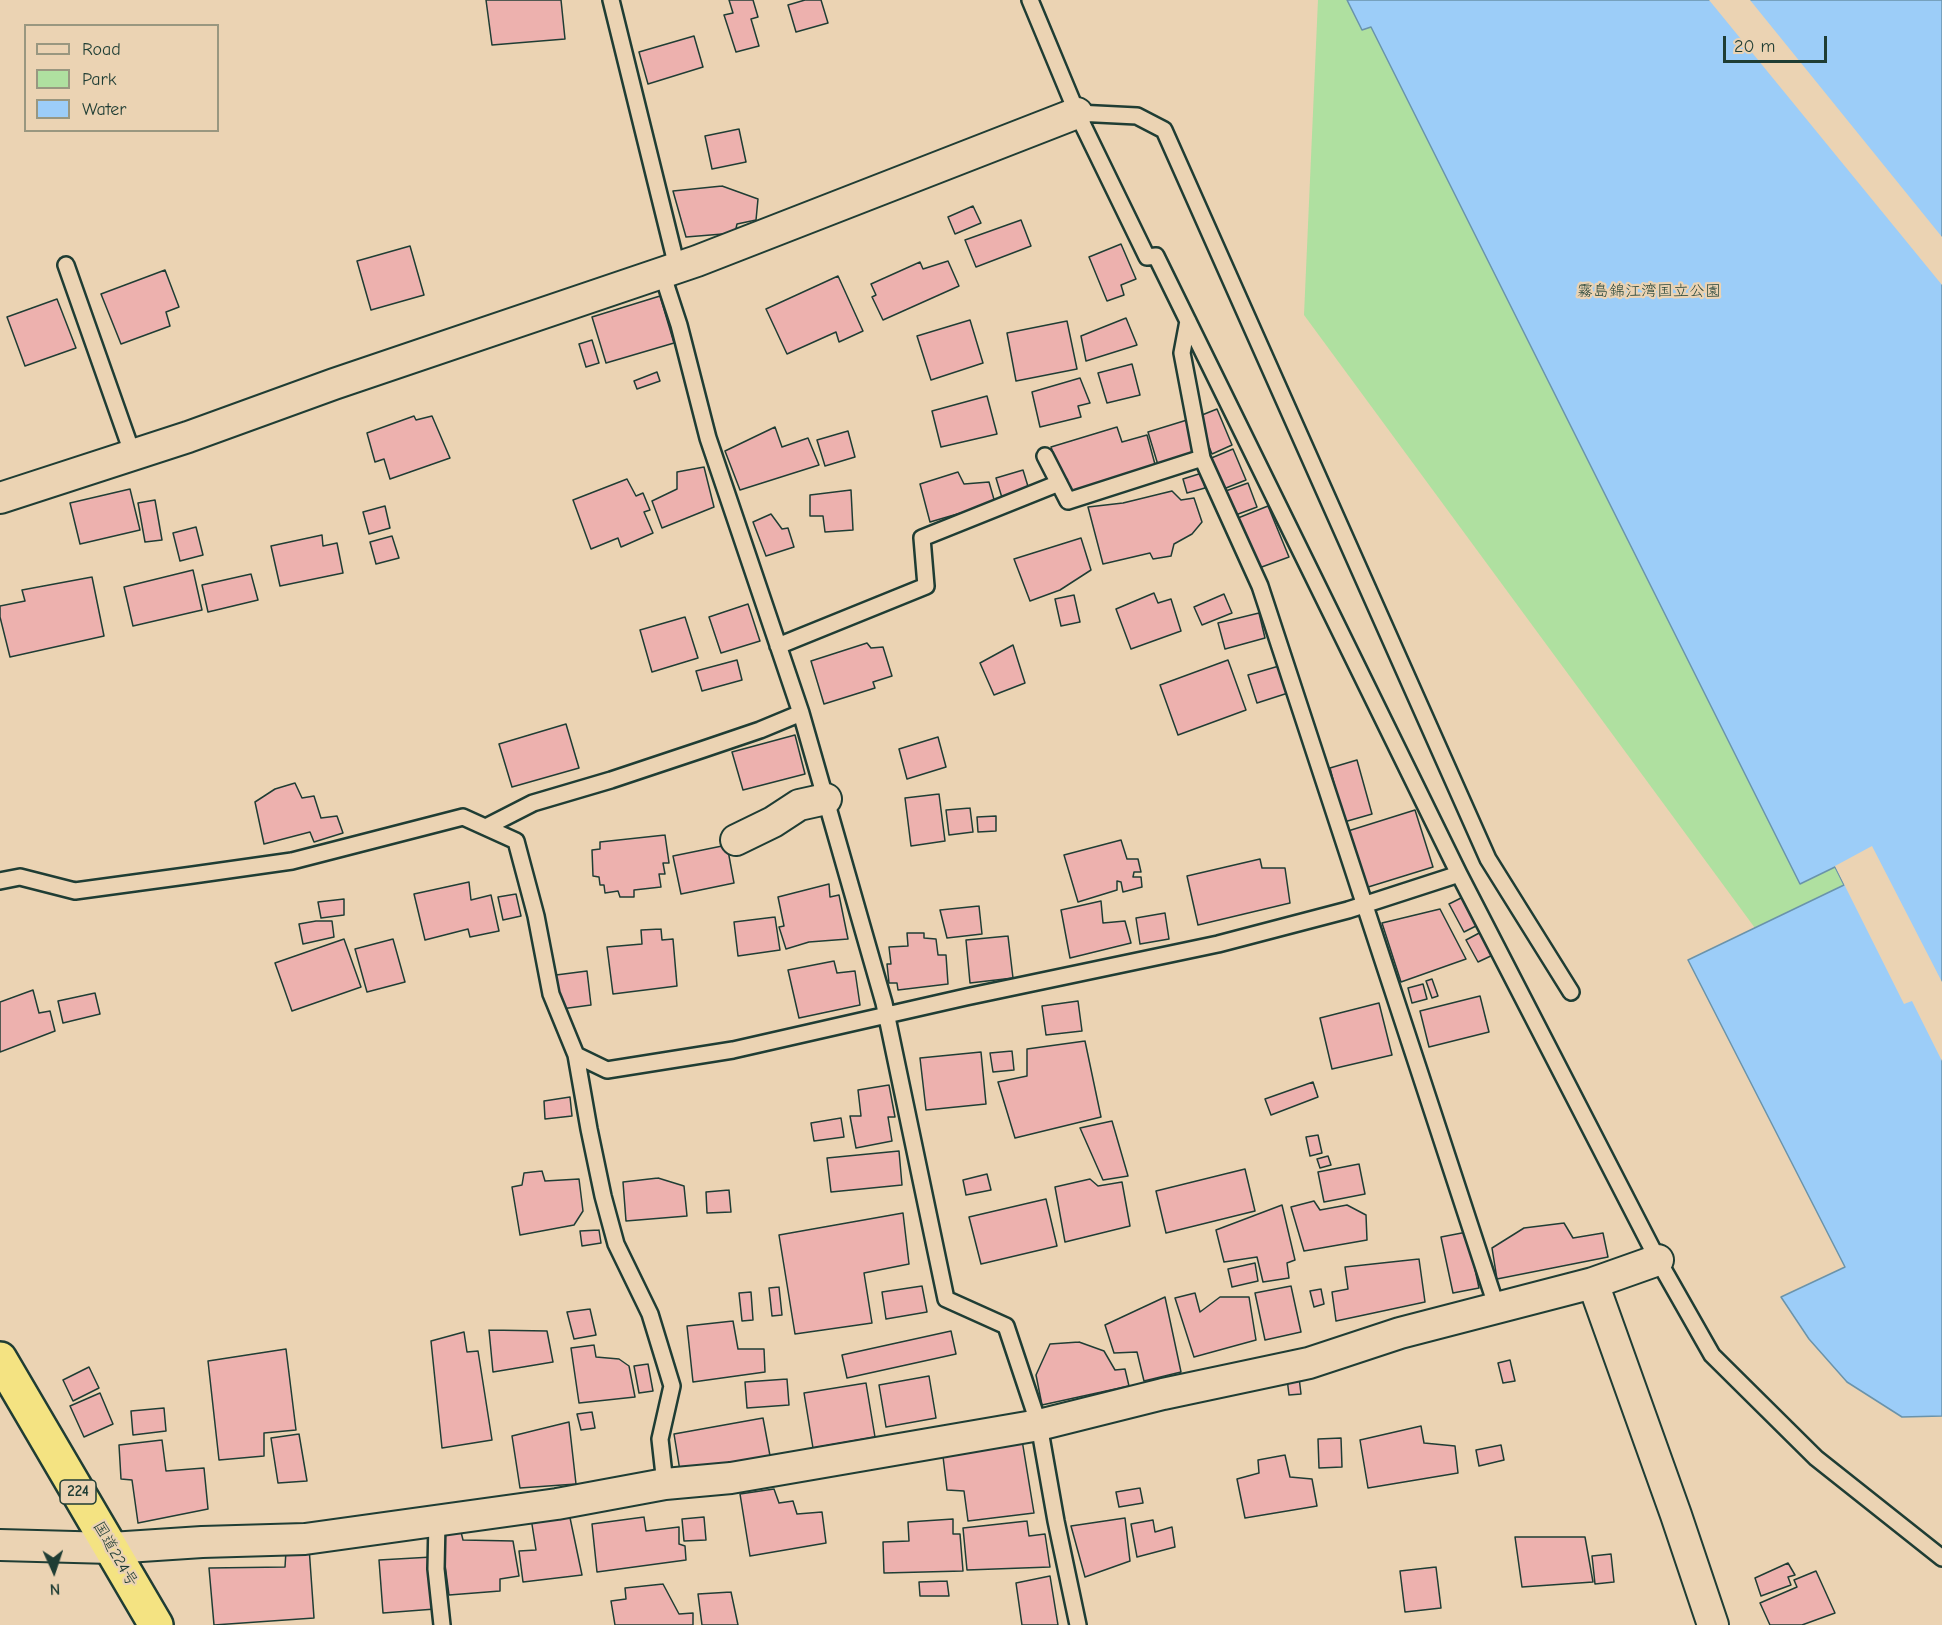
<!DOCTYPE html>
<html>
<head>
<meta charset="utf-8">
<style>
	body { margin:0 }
	#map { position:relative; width:1942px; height:1625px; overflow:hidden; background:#ebd3b3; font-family:"Comic Neue",sans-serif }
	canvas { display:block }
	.legend { position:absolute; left:24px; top:24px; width:195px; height:108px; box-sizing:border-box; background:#ebd3b3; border:2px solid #999780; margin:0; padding:8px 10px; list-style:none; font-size:18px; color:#1f3d34 }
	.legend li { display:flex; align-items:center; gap:12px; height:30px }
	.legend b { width:30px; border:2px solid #999780 }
	.north { position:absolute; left:24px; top:1541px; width:60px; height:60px; -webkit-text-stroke:4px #ebd3b3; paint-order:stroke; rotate:177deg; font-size:16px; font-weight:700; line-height:24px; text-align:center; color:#1f3d34 }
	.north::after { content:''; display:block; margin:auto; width:21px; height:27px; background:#1f3d34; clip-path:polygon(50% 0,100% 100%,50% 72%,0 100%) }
	.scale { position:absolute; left:1723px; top:36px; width:104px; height:27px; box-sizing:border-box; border:3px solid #1f3d34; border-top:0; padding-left:8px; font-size:18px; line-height:21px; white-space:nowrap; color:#1f3d34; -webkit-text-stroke:4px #ebd3b3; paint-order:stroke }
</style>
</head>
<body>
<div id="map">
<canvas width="1942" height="1625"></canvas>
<ul class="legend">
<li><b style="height:8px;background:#ebd3b3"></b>Road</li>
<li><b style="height:16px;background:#afe0a0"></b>Park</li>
<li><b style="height:16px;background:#9ccdf8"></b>Water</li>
</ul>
<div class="north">N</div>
<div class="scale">20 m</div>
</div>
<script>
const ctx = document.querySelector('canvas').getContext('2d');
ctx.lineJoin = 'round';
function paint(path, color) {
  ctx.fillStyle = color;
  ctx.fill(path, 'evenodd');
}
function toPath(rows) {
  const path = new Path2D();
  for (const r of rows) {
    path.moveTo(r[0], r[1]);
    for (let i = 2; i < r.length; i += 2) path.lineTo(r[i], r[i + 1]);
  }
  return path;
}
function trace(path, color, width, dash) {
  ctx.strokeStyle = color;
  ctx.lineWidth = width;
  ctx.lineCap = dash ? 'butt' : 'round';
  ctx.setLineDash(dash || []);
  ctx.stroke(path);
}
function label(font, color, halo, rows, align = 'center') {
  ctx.font = font + ' "Comic Neue","Klee One",sans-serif';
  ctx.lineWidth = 4.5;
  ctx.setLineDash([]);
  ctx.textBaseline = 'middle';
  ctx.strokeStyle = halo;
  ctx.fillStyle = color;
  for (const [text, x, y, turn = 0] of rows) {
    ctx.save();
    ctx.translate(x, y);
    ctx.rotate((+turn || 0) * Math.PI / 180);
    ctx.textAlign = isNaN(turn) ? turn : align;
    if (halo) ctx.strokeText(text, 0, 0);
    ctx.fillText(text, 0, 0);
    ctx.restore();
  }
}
const green = toPath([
	[1318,0,1942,0,1942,1055,1816,1011,1304,315]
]);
const water = toPath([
	[1347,0,1942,0,1942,1416,1902,1417,1847,1382,1809,1339,1781,1297,1845,1267,1688,960,1844,885,1835,867,1800,884,1371,27,1362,30,1347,0]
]);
const pier = toPath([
	[1709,0,1750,0,1942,237,1942,285],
	[1872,846,1942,982,1942,1061,1912,1001,1904,1004,1835,866]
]);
const building = toPath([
	[486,0,561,0,565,39,492,45,486,0],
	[729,0,753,0,758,17,751,19,759,46,736,52,724,15,733,13,729,0],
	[805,0,821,0,828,23,796,32,788,5,805,0],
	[694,36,703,67,648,84,639,52,694,36],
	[739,129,746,162,712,169,705,136,739,129],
	[722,186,758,199,756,220,737,224,735,233,686,237,673,191,722,186],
	[973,206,981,223,955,234,948,217,973,206],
	[1021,220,1031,246,976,267,965,240,1021,220],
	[1121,244,1136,279,1121,285,1124,295,1107,301,1089,257,1121,244],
	[410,246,424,295,371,310,357,261,410,246],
	[948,261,959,286,883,320,872,297,876,295,871,284,920,262,923,269,948,261],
	[165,270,179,307,166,312,170,326,121,344,101,294,165,270],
	[838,276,863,331,839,342,836,332,787,354,766,309,838,276],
	[660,296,674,343,606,363,592,317,660,296],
	[57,299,76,348,25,366,7,317,57,299],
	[1126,318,1137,345,1086,361,1081,336,1126,318],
	[970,320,983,363,931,380,917,336,970,320],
	[1067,321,1077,369,1016,381,1007,333,1067,321],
	[592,340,599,363,586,367,579,344,592,340],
	[1132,364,1140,395,1107,403,1098,373,1132,364],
	[657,372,660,381,637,389,634,381,657,372],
	[1080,378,1090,403,1078,406,1081,417,1040,427,1032,392,1080,378],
	[987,396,997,434,941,447,932,411,987,396],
	[1217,409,1232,445,1212,454,1197,417,1217,409],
	[414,416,416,420,432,416,450,458,390,479,384,459,375,462,367,433,414,416],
	[1187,420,1197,453,1158,465,1148,432,1187,420],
	[775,427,782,447,808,438,819,465,740,490,725,451,775,427],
	[1117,427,1122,442,1147,435,1156,468,1067,493,1051,447,1117,427],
	[848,431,855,457,825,466,817,440,848,431],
	[1233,449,1246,480,1221,490,1209,459,1233,449],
	[704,467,714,507,662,528,652,501,677,489,677,472,704,467],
	[1023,470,1030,493,1003,501,996,478,1023,470],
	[958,472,964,484,989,482,995,503,930,522,920,484,958,472],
	[1202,473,1205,488,1187,493,1183,479,1202,473],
	[627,479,636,496,643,493,650,510,644,512,653,533,621,547,618,538,591,549,573,500,627,479],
	[1248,483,1257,507,1233,516,1223,492,1248,483],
	[130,489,140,530,80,544,70,503,130,489],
	[851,490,853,530,825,532,823,516,810,516,810,495,851,490],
	[1172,491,1181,500,1194,498,1202,522,1192,534,1174,544,1171,556,1153,559,1150,553,1103,564,1088,507,1123,503,1172,491],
	[155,500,162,540,145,542,138,503,155,500],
	[385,506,390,528,369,534,363,512,385,506],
	[1268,506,1289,557,1259,568,1238,518,1268,506],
	[771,514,782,529,788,528,794,547,766,556,753,522,771,514],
	[196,527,203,555,180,561,173,533,196,527],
	[322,535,323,546,337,543,343,573,280,586,271,546,322,535],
	[392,536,399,558,376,564,370,542,392,536],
	[1081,538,1091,570,1060,590,1030,601,1014,559,1081,538],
	[193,570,202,610,133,626,124,587,193,570],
	[251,574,258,600,208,612,202,585,251,574],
	[92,577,104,636,10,657,0,617,0,606,25,601,22,590,92,577],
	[1154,593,1158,603,1171,599,1181,631,1131,649,1116,609,1154,593],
	[1224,594,1232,613,1202,625,1194,607,1224,594],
	[1074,595,1080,622,1061,626,1055,599,1074,595],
	[748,604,760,641,721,653,709,617,748,604],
	[1259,613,1265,638,1225,649,1218,623,1259,613],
	[685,617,698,658,652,672,640,630,685,617],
	[867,643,871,648,883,647,892,676,873,682,875,688,824,704,811,661,867,643],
	[1013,645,1025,683,994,695,980,663,1013,645],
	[737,660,742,680,702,691,696,671,737,660],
	[1228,660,1246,710,1178,735,1160,685,1228,660],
	[1279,666,1288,693,1257,703,1248,675,1279,666],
	[566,724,579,768,512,787,499,744,566,724],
	[795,735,805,774,743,790,732,752,795,735],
	[938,737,946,767,907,779,899,749,938,737],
	[1357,760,1372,814,1344,822,1330,768,1357,760],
	[295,783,302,798,314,796,321,818,337,816,343,833,314,842,310,832,264,844,255,802,275,789,295,783],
	[939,794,945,841,911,846,905,798,939,794],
	[970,808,973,832,949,835,946,810,970,808],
	[1415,810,1433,867,1365,888,1348,831,1415,810],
	[996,816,996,831,978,832,977,817,996,816],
	[665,835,669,863,663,863,665,874,659,874,661,887,634,890,634,897,620,897,618,891,605,893,604,885,600,885,599,877,593,876,592,850,600,849,600,842,665,835],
	[1121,840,1127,859,1138,859,1141,872,1134,872,1133,877,1141,877,1142,887,1123,892,1121,882,1117,881,1117,890,1078,902,1064,855,1121,840],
	[727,845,734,883,681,894,673,856,727,845],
	[1260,859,1262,868,1285,868,1290,903,1198,925,1187,876,1260,859],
	[469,882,471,900,491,895,499,931,470,937,468,929,425,940,414,894,469,882],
	[829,884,830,897,839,895,848,939,809,942,786,949,779,927,784,926,778,897,829,884],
	[516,894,521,916,503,920,498,897,516,894],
	[1465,896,1480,924,1464,932,1449,904,1465,896],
	[344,899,344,915,321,918,318,902,344,899],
	[1101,901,1103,923,1125,921,1131,943,1070,958,1061,910,1101,901],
	[979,906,982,934,947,938,940,910,979,906],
	[1440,909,1466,959,1401,982,1382,923,1440,909],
	[1165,913,1169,939,1140,944,1136,918,1165,913],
	[775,917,780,950,738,956,734,922,775,917],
	[316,921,332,921,334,937,303,944,299,924,316,921],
	[661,929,662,940,673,939,677,986,613,994,607,947,642,944,641,930,661,929],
	[1483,931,1495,954,1478,962,1466,940,1483,931],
	[907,933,924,933,924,938,936,939,938,955,946,955,948,984,898,990,897,983,889,983,887,964,891,964,889,947,908,946,907,933],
	[1008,936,1013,978,970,983,966,940,1008,936],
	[344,939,361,987,292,1011,275,963,344,939],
	[393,939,405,982,367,992,355,949,393,939],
	[834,961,837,973,855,971,860,1005,799,1018,788,970,834,961],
	[587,971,591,1005,561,1009,556,975,587,971],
	[1432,979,1438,996,1432,998,1426,981,1432,979],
	[1423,984,1427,999,1412,1003,1408,988,1423,984],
	[33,990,39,1013,50,1011,55,1031,0,1052,0,1002,33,990],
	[95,993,100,1014,63,1023,58,1001,95,993],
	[1480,996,1489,1032,1429,1047,1420,1011,1480,996],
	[1078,1001,1082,1031,1046,1035,1042,1006,1078,1001],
	[1379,1003,1392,1055,1332,1069,1320,1018,1379,1003],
	[1085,1041,1101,1117,1015,1138,998,1082,1027,1076,1027,1049,1085,1041],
	[1012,1051,1014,1070,993,1072,990,1053,1012,1051],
	[981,1052,986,1104,926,1110,920,1058,981,1052],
	[1313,1082,1318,1097,1271,1115,1265,1099,1313,1082],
	[889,1085,895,1117,888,1117,892,1141,856,1148,850,1116,861,1116,858,1090,889,1085],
	[570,1097,572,1116,545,1119,544,1101,570,1097],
	[841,1118,844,1137,814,1141,811,1123,841,1118],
	[1112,1121,1128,1176,1103,1180,1080,1128,1112,1121],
	[1318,1135,1322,1153,1310,1156,1306,1137,1318,1135],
	[899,1151,902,1185,831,1192,827,1158,899,1151],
	[1328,1156,1331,1165,1320,1168,1317,1159,1328,1156],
	[1359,1164,1365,1194,1324,1202,1318,1172,1359,1164],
	[1245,1169,1255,1211,1166,1233,1156,1191,1245,1169],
	[542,1171,545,1181,579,1179,583,1211,574,1225,520,1235,512,1187,522,1185,524,1173,542,1171],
	[987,1174,991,1190,966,1195,963,1180,987,1174],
	[658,1178,684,1186,687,1216,626,1221,623,1182,658,1178],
	[1090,1179,1098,1186,1122,1182,1130,1226,1065,1242,1055,1187,1090,1179],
	[729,1190,731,1212,707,1213,706,1192,729,1190],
	[1046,1199,1057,1246,981,1264,969,1217,1046,1199],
	[1314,1201,1320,1210,1347,1205,1366,1215,1367,1240,1304,1251,1291,1207,1314,1201],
	[1282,1205,1295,1260,1287,1263,1289,1278,1263,1282,1257,1257,1224,1262,1216,1230,1282,1205],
	[903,1213,909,1264,864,1273,872,1323,795,1334,779,1235,903,1213],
	[1564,1223,1573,1238,1603,1233,1608,1257,1497,1279,1492,1248,1524,1228,1564,1223],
	[599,1230,601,1243,582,1246,580,1231,599,1230],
	[1467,1232,1479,1288,1453,1293,1441,1237,1467,1232],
	[1419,1259,1425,1302,1336,1321,1332,1292,1348,1289,1345,1267,1419,1259],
	[1255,1263,1258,1281,1232,1287,1228,1269,1255,1263],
	[922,1286,927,1312,886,1319,882,1292,922,1286],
	[1291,1286,1301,1332,1265,1340,1255,1293,1291,1286],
	[779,1287,782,1315,772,1316,769,1288,779,1287],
	[1321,1289,1324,1304,1314,1307,1310,1291,1321,1289],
	[751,1292,753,1320,742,1321,739,1293,751,1292],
	[1195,1293,1200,1312,1220,1297,1249,1297,1256,1340,1194,1357,1175,1298,1195,1293],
	[1165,1297,1181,1372,1144,1381,1137,1352,1114,1353,1105,1325,1165,1297],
	[590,1309,596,1335,574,1339,567,1312,590,1309],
	[733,1321,738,1349,764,1349,765,1372,693,1382,687,1326,733,1321],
	[489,1330,547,1331,553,1362,493,1372,489,1330],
	[951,1331,956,1354,847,1378,842,1355,951,1331],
	[464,1332,467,1352,478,1351,492,1440,442,1448,431,1341,464,1332],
	[1079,1342,1104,1351,1115,1370,1125,1369,1129,1386,1042,1405,1036,1375,1050,1344,1079,1342],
	[594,1345,596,1357,619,1359,629,1366,635,1397,579,1403,571,1348,594,1345],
	[286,1349,296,1430,264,1433,264,1456,219,1460,208,1361,286,1349],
	[1510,1360,1515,1381,1503,1383,1498,1363,1510,1360],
	[648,1364,653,1391,639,1393,634,1366,648,1364],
	[89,1367,99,1388,73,1401,63,1380,89,1367],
	[1298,1369,1301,1394,1289,1395,1286,1370,1298,1369],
	[929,1376,936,1418,886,1427,879,1385,929,1376],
	[787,1379,789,1405,747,1408,745,1382,787,1379],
	[866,1383,875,1437,813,1448,804,1393,866,1383],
	[100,1393,113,1424,84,1437,70,1406,100,1393],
	[164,1408,166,1431,133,1435,131,1411,164,1408],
	[592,1412,595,1428,581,1430,577,1414,592,1412],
	[763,1418,771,1461,681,1477,674,1434,763,1418],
	[569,1422,576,1484,520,1488,512,1436,569,1422],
	[1421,1426,1424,1443,1455,1446,1458,1473,1368,1488,1360,1440,1421,1426],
	[299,1434,307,1481,278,1483,271,1438,299,1434],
	[1341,1438,1342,1467,1319,1468,1318,1439,1341,1438],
	[162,1440,166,1471,204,1468,208,1509,138,1523,132,1480,121,1479,119,1445,162,1440],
	[1022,1440,1034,1513,968,1521,964,1491,947,1490,942,1448,1022,1440],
	[1501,1445,1504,1460,1479,1466,1476,1450,1501,1445],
	[1285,1455,1290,1477,1312,1479,1317,1506,1245,1518,1237,1479,1259,1473,1258,1460,1285,1455],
	[1140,1488,1143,1503,1119,1507,1116,1492,1140,1488],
	[774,1489,779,1503,793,1501,797,1514,822,1512,826,1543,750,1556,740,1494,774,1489],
	[569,1513,582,1575,523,1582,519,1551,536,1550,531,1518,569,1513],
	[644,1517,646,1531,679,1527,679,1544,685,1546,686,1560,597,1572,592,1524,644,1517],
	[704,1517,706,1540,684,1541,682,1519,704,1517],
	[1125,1518,1130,1561,1085,1577,1071,1526,1125,1518],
	[953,1519,953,1534,960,1534,963,1571,884,1573,883,1542,909,1541,908,1522,953,1519],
	[1153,1520,1155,1532,1172,1527,1175,1547,1137,1557,1131,1524,1153,1520],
	[1027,1521,1029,1536,1045,1534,1050,1567,967,1570,963,1528,1027,1521],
	[440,1526,460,1528,463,1540,513,1541,519,1576,500,1579,500,1591,449,1595,440,1526],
	[1515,1537,1585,1537,1593,1582,1522,1587,1515,1537],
	[309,1547,314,1618,214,1625,209,1568,285,1567,286,1551,309,1547],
	[1611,1554,1614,1582,1595,1584,1592,1556,1611,1554],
	[432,1557,435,1609,383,1613,379,1560,432,1557],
	[1788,1563,1795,1575,1788,1577,1791,1585,1761,1596,1755,1578,1788,1563],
	[1436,1567,1441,1608,1405,1612,1400,1571,1436,1567],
	[1816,1571,1835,1613,1802,1625,1770,1625,1760,1603,1797,1587,1794,1580,1816,1571],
	[1050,1576,1058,1625,1022,1625,1016,1583,1050,1576],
	[947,1581,949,1596,920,1596,919,1582,947,1581],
	[663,1584,679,1614,693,1613,693,1625,615,1625,611,1601,626,1599,625,1588,663,1584],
	[731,1592,738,1625,702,1625,698,1594,731,1592]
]);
const lane = toPath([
	[611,0,677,267],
	[1030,0,1077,113,1147,257,1156,256,1459,874,1658,1260,1712,1355,1816,1458,1942,1558],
	[1077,113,1137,116,1164,130,1488,859,1571,992],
	[66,265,133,455],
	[662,273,679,325,708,438,801,713,884,1003,946,1299,1006,1326,1039,1425,1056,1521,1078,1625],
	[1188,321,1182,353,1202,458,1260,586,1497,1308],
	[1045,456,1068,501,1202,458],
	[778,646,926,586,922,538,1059,483],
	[486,827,533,803,611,780,704,749,760,730,801,713],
	[0,881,20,877,75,891,193,875,292,861,463,817,516,841,536,916,551,994,576,1055,607,1070,733,1050,966,997,1218,944,1348,910,1459,874],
	[576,1055,589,1129,603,1196,616,1244,650,1314,672,1386,660,1439,665,1484],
	[437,1521,436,1569,442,1625]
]);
const street = toPath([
	[0,498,188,437,334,384,697,261,1077,113],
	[736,840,773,822,799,805,826,799],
	[1593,1283,1658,1260],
	[0,1545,111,1548,202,1542,305,1539,557,1504,665,1484,731,1478,1039,1425,1163,1394,1309,1363,1400,1333,1593,1283,1676,1515,1713,1625]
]);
const highway = toPath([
	[0,1359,156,1625]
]);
const shields = [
	[78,1492,36]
];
const shieldNames = [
	["224",78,1492]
];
const parkNames = [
	["霧島錦江湾国立公園",1649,291]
];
const streetNames = [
	["国道224号",115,1554,60]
];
paint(green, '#afe0a0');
paint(water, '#9ccdf8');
trace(water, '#6a93aa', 1.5);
paint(pier, '#ebd3b3');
paint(building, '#edb1ae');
trace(building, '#1f3d34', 1.5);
trace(lane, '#1f3d34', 20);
trace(street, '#1f3d34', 34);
trace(highway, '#1f3d34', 38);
trace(lane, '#ebd3b3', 15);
trace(street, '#ebd3b3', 30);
trace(highway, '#f4e382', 33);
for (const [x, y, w] of shields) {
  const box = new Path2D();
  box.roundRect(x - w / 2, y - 12, w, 24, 4.5);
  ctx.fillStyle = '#ebd3b3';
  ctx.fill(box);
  trace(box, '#1f3d34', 1.5);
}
label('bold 15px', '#1f3d34', null, shieldNames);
label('16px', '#264539', '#ebd3b3', parkNames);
label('16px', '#1f3d34', '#ebd3b3', streetNames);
</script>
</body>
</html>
